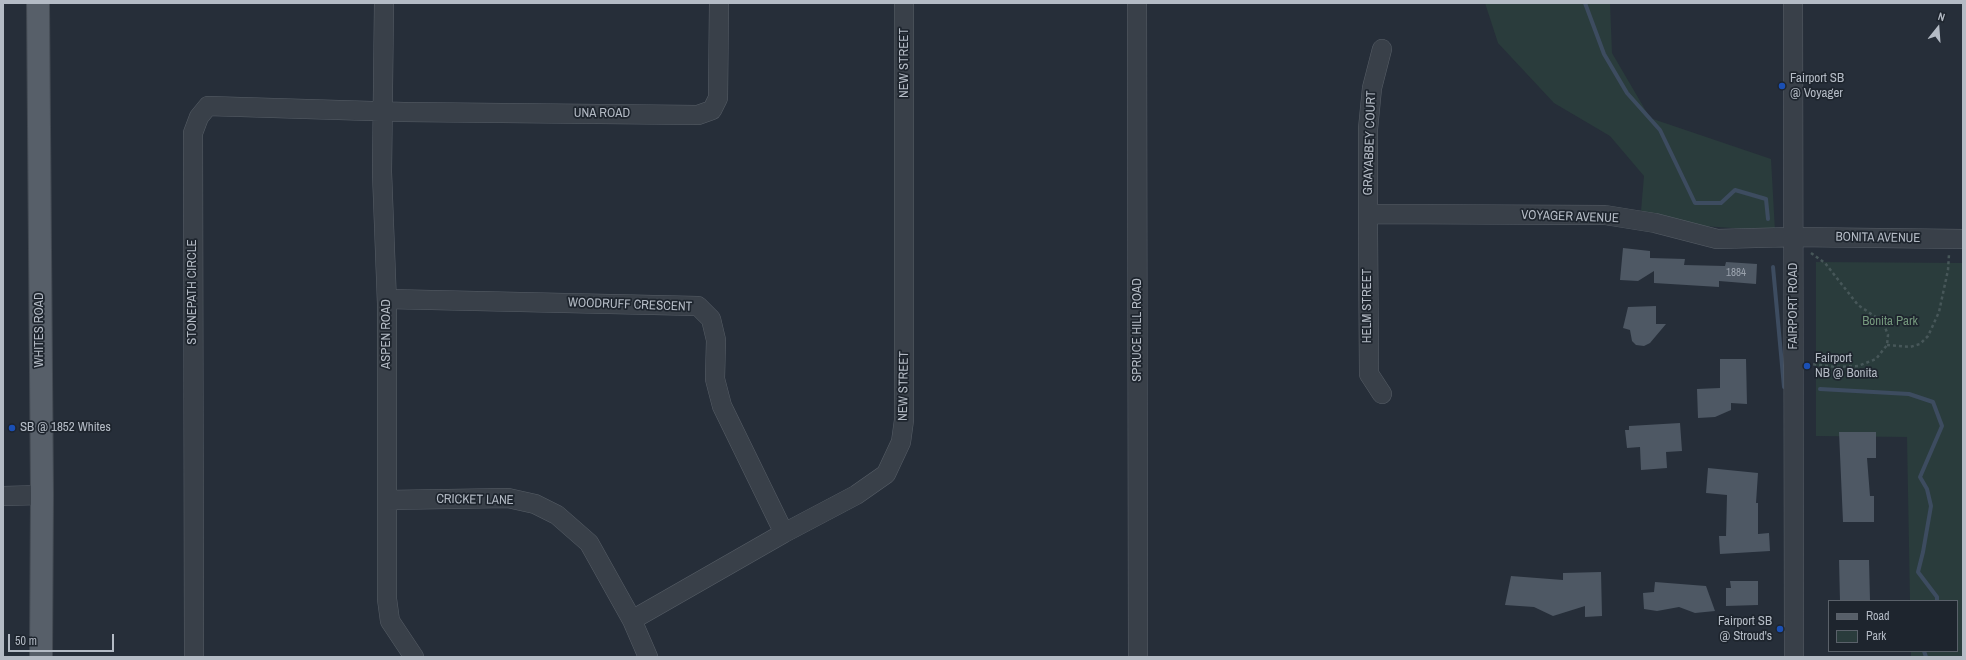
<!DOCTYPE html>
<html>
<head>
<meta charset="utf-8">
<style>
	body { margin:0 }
	#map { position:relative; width:1966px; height:660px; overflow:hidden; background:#262e39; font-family:"Archivo Narrow",sans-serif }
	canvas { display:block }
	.frame { position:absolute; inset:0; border:4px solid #b4bbc5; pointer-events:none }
	.legend { position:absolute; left:1828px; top:600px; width:130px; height:52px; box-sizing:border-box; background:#1e252e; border:1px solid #5a616a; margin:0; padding:5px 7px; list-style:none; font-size:12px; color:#b4bbc5 }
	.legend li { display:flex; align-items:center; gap:8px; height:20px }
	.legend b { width:20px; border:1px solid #5a616a }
	.north { position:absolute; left:1918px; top:8px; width:40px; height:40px; -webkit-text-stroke:3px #1e252e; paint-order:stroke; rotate:17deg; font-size:11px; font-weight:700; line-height:16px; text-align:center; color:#b4bbc5 }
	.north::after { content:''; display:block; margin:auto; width:14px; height:18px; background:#b4bbc5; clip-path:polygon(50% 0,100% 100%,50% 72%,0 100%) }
	.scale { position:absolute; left:8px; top:634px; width:106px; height:18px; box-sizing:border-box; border:2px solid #b4bbc5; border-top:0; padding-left:5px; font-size:12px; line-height:14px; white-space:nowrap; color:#b4bbc5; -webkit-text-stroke:3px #1e252e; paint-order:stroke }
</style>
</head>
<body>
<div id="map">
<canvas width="1966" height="660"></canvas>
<div class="frame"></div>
<ul class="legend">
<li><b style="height:5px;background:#575f69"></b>Road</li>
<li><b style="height:11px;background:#2a3c3c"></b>Park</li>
</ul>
<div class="north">N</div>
<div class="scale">50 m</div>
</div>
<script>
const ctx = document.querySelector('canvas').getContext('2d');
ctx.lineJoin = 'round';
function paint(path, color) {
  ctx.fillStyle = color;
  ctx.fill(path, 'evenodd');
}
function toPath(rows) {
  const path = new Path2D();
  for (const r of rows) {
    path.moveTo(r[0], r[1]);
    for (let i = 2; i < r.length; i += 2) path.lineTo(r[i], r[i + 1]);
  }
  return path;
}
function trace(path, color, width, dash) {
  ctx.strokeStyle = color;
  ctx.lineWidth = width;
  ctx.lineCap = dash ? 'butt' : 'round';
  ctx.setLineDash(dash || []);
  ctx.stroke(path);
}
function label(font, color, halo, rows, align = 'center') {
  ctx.font = font + ' "Archivo Narrow",sans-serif';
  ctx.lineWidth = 3.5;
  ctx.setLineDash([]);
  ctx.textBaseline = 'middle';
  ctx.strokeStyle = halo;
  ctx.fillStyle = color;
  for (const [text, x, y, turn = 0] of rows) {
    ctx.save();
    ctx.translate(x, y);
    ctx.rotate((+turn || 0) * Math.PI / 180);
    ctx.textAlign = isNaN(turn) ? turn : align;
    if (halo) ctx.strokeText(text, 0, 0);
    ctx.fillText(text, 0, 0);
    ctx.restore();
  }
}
const green = toPath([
	[1485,3,1610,3,1612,53,1650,118,1771,159,1775,231,1703,226,1641,211,1644,176,1610,136,1554,103,1498,43],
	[1816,262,1963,263,1963,657,1911,657,1911,651,1957,651,1957,601,1910,601,1907,437,1816,436]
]);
const stream = toPath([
	[1585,3,1604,54,1627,93,1660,130,1695,203,1721,203,1735,190,1766,199,1768,219],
	[1773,267,1784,387],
	[1820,389,1909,394,1933,402,1942,426,1920,477,1927,489,1931,506,1923,552,1918,572,1937,597,1937,601],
	[1924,651,1926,657]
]);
const building = toPath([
	[1623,248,1650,251,1650,258,1685,259,1684,265,1725,266,1726,262,1757,264,1756,284,1719,281,1719,287,1654,283,1654,271,1638,281,1620,280],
	[1656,306,1656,324,1666,324,1650,343,1644,346,1636,345,1632,341,1630,330,1623,328,1628,307],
	[1720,359,1746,359,1747,404,1731,403,1731,410,1715,417,1698,418,1697,389,1720,388],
	[1680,423,1682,451,1666,452,1667,468,1641,470,1640,447,1627,448,1625,430,1629,430,1629,426],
	[1839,432,1876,432,1876,458,1867,458,1870,496,1874,496,1874,522,1843,522],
	[1708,468,1758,473,1756,503,1758,503,1758,534,1769,533,1770,551,1720,554,1719,536,1726,536,1727,495,1706,493],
	[1839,560,1869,560,1870,601,1840,601],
	[1601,572,1602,616,1585,617,1585,606,1553,616,1534,607,1505,605,1511,576,1563,580,1563,573],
	[1730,581,1758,581,1758,605,1726,606,1726,588,1731,588],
	[1655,582,1706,586,1715,611,1695,613,1679,607,1657,611,1644,609,1643,593,1654,592]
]);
const path = toPath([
	[1811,253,1825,263,1858,305,1883,322,1888,335,1887,345,1876,359,1858,366,1836,367,1812,364],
	[1887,345,1910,347,1920,344,1928,336,1939,312,1948,270,1949,254]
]);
const minor = toPath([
	[384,3,382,172,387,304,387,599,390,621,414,657],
	[1137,3,1138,657],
	[1793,3,1794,657],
	[1368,214,1605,215,1655,223,1717,239,1793,237,1963,239],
	[387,299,698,306,711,319,716,340,715,379,722,406,784,533],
	[1382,394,1369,374,1368,232,1368,129,1372,88,1382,49],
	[3,496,42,495],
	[387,500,508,498,535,504,557,515,589,543,632,620,648,657],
	[632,620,784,533,856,495,886,474,901,442,904,420,904,3],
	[194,657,193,133,199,117,208,106,404,112,698,115,712,110,718,98,719,3]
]);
const major = toPath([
	[38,3,42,495,41,657]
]);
const markers = [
	[1782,86,4,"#1a4fb4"],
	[1807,366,4,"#1a4fb4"],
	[12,428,4,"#1a4fb4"],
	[1780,629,4,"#1a4fb4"]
];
const numberNames = [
	["1884",1736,273]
];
const streetNames = [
	["NEW STREET",905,63,-90],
	["UNA ROAD",602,114],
	["GRAYABBEY COURT",1370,143,-88],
	["VOYAGER AVENUE",1570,217,2],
	["BONITA AVENUE",1878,238,1],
	["STONEPATH CIRCLE",193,292,-90],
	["WOODRUFF CRESCENT",630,305,2],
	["HELM STREET",1368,306,-90],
	["FAIRPORT ROAD",1794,306,-90],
	["WHITES ROAD",40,330,-90],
	["SPRUCE HILL ROAD",1138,330,-90],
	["ASPEN ROAD",387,334,-90],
	["NEW STREET",904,386,-89],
	["CRICKET LANE",475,500,1]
];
const poiNames = [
	["Fairport SB",1790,79],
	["@ Voyager",1790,94],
	["Fairport",1815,359],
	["NB @ Bonita",1815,374],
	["SB @ 1852 Whites",20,428],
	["Fairport SB",1772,622,"right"],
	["@ Stroud's",1772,637,"right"]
];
const parkNames = [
	["Bonita Park",1890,322]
];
paint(green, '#2a3c3c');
trace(stream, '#3d4c60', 4);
paint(building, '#4e5864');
trace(minor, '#575e67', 20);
trace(major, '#424952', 24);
trace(path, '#475759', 2.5, [3, 3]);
trace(minor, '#394049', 19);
trace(major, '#575f69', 22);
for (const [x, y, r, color] of markers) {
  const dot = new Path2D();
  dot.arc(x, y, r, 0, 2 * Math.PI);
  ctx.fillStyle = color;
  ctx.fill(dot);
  trace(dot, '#1e252e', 1.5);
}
label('11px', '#9aa2ad', null, numberNames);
label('13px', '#b4bbc5', '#1e252e', streetNames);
label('13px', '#b4bbc5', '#1e252e', poiNames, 'left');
label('13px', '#75987d', '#1e252e', parkNames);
</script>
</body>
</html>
